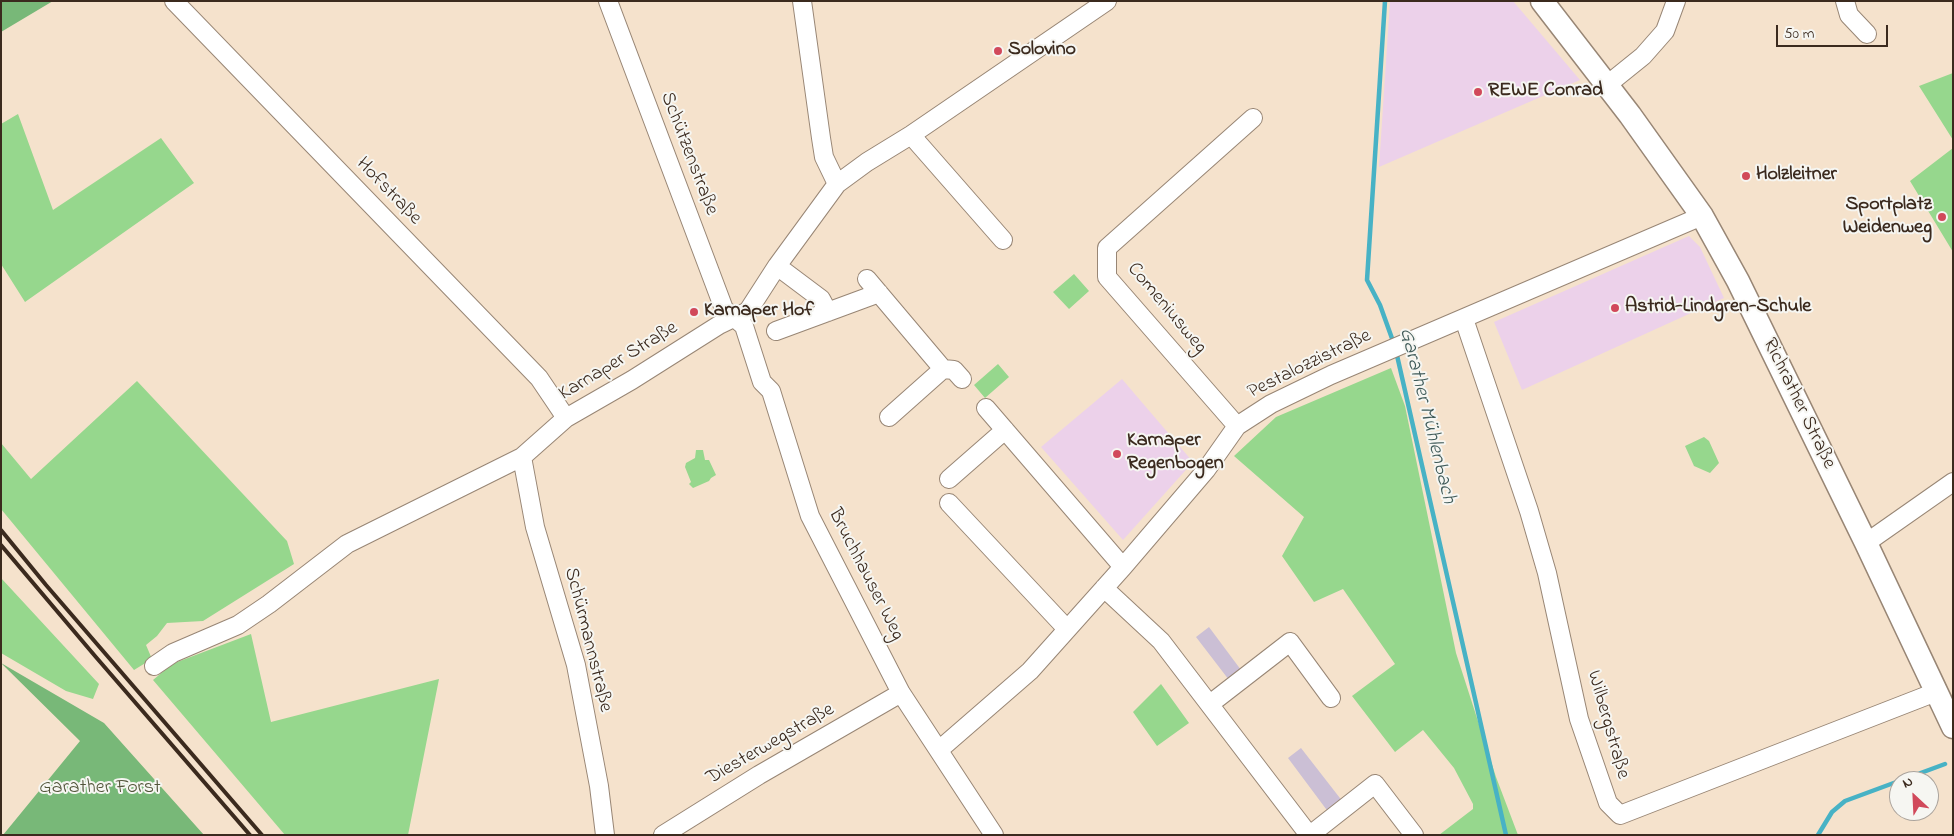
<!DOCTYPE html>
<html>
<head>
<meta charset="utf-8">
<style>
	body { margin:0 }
	#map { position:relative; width:1954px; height:836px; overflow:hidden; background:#f5e2cc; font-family:"Indie Flower",sans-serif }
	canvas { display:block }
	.frame { position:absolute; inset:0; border:2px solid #3b2a1e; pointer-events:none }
	.north { position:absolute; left:1889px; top:771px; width:50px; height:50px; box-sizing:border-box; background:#f6f6f2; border:1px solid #aba49d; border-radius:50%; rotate:335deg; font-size:14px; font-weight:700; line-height:20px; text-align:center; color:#3b2a1e }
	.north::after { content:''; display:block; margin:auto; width:18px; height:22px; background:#d1495b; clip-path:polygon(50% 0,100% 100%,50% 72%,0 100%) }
	.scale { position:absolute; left:1776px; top:25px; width:112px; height:22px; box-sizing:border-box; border:2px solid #3b2a1e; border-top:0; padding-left:6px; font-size:15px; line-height:18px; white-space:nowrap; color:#3b2a1e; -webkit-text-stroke:4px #f6f6f2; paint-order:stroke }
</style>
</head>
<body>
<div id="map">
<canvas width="1954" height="836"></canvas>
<div class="frame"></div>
<div class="north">N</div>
<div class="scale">50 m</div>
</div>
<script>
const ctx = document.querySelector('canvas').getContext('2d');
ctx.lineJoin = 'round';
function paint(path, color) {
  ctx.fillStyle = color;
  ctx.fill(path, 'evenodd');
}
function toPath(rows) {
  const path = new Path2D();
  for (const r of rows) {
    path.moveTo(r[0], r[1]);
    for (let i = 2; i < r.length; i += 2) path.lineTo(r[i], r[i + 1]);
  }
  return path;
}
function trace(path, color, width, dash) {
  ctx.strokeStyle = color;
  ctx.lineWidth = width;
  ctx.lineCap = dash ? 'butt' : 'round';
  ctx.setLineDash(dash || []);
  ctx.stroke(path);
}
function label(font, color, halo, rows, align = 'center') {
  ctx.font = font + ' "Indie Flower",sans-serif';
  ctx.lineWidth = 4;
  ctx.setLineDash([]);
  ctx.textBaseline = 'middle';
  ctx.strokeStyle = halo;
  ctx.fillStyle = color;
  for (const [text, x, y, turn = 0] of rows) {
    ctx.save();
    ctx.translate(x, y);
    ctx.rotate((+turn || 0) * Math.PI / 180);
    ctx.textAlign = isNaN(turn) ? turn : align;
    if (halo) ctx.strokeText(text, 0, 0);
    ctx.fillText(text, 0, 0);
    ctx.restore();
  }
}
const built = toPath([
	[1390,1,1513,1,1580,80,1379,167],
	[1689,236,1700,247,1724,298,1522,390,1494,322],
	[1122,379,1193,462,1123,540,1041,447]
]);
const industrial = toPath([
	[1209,627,1241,670,1229,680,1196,637],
	[1301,748,1343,802,1329,813,1288,758]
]);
const green = toPath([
	[1953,73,1953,140,1919,86],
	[18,114,53,210,161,138,194,183,25,302,1,264,1,124],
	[1953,148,1953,252,1910,181],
	[1074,274,1089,291,1069,309,1053,292],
	[998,364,1009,377,985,398,974,385],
	[1391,368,1405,406,1456,653,1496,777,1518,835,1439,835,1473,809,1473,804,1454,768,1423,730,1395,752,1352,696,1395,664,1343,589,1314,602,1282,556,1304,517,1234,456,1276,417],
	[137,381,287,541,294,564,203,621,167,623,157,636,146,645,152,659,134,670,1,509,1,443,31,479],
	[1704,437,1709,441,1719,463,1710,473,1694,466,1685,446],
	[696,450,703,450,705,460,709,460,716,475,711,478,709,481,693,488,689,484,691,482,685,467,686,463,695,458],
	[1,578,99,684,93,699,66,691,1,653],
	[251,634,271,722,439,679,408,835,285,835,153,680,172,664],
	[1161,684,1189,723,1157,746,1133,712]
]);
const forest = toPath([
	[1,1,53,1,1,32],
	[1,663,104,723,204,835,3,835,80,741]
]);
const stream = toPath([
	[1385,1,1367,280,1380,305,1394,344],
	[1396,351,1506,835],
	[1818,835,1832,812,1845,801,1945,764]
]);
const minor = toPath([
	[174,1,539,378,566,418],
	[608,1,724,309,744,326,762,382,771,391,810,516,901,693,994,835],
	[802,1,821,138,824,157,837,184],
	[1845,1,1849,15,1867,34],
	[1607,85,1643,56,1665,31,1676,1],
	[911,135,1003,240],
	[777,266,821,299,828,312],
	[867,279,943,369,954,370,962,379],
	[1464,319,1529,511,1547,573,1579,719,1608,803,1620,815,1936,692],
	[776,331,879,293],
	[986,408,1123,567],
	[889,417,943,369],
	[1237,426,1107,277,1107,248,1253,118],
	[522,457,535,527,576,665,599,786,605,835],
	[949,479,1005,430],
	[949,503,1066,628],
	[1866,543,1953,482],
	[1104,588,1161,641,1309,835],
	[154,666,173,653,238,625,269,604,347,544,522,457,566,418,632,380,719,325,748,311,777,266,837,184,867,162,911,135,1107,1],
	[1210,704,1290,642,1331,698],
	[939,750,1030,671,1123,567,1206,470,1237,426,1271,404,1331,375,1702,216],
	[663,835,759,775,901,693],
	[1310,835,1375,784,1414,835]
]);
const major = toPath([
	[1542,1,1630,115,1702,216,1738,281,1866,543,1953,727]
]);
const rail = toPath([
	[1,530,46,585,262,835],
	[1,545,95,656,250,835]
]);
const markers = [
	[998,51,5,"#d1495b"],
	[1478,92,5,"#d1495b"],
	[1746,176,5,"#d1495b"],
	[1942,217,5,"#d1495b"],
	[1615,308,5,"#d1495b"],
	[694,312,5,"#d1495b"],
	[1117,454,5,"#d1495b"]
];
const poiNames = [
	["Solovino",1008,51],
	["REWE Conrad",1488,92],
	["Holzleitner",1756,176],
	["Sportplatz",1932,206,"right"],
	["Weidenweg",1932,229,"right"],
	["Astrid-Lindgren-Schule",1625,308],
	["Karnaper Hof",704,312],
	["Karnaper",1127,442],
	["Regenbogen",1127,465]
];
const streetNames = [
	["Schützenstraße",688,154,69],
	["Hofstraße",388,192,46],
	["Comeniusweg",1166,309,50],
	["Karnaper Straße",619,362,-31],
	["Pestalozzistraße",1310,365,-26],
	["Richrather Straße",1798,404,64],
	["Bruchhauser Weg",865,575,63],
	["Schürmannstraße",587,640,76],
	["Wilbergstraße",1607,725,74],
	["Diesterwegstraße",771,745,-30]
];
const parkNames = [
	["Garather Forst",100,789]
];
const waterNames = [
	["Garather Mühlenbach",1426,416,76]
];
paint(built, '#ecd1ea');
paint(industrial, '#cbbfd5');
paint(green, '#96d78d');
paint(forest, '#78b878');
trace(stream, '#47b2c5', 4.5);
trace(minor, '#988675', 20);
trace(major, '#988675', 25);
trace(minor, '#fff', 18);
trace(major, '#fff', 22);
trace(rail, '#3b2a1e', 4);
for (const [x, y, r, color] of markers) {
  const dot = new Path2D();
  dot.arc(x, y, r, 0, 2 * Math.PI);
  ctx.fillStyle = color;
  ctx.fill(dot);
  trace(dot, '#f6f6f2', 2);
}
label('bold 20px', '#3b2a1e', '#f6f6f2', poiNames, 'left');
label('20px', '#3b2a1e', '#f6f6f2', streetNames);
label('20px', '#52553a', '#f6f6f2', parkNames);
label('italic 21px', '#3f5a58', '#f6f6f2', waterNames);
</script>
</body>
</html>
